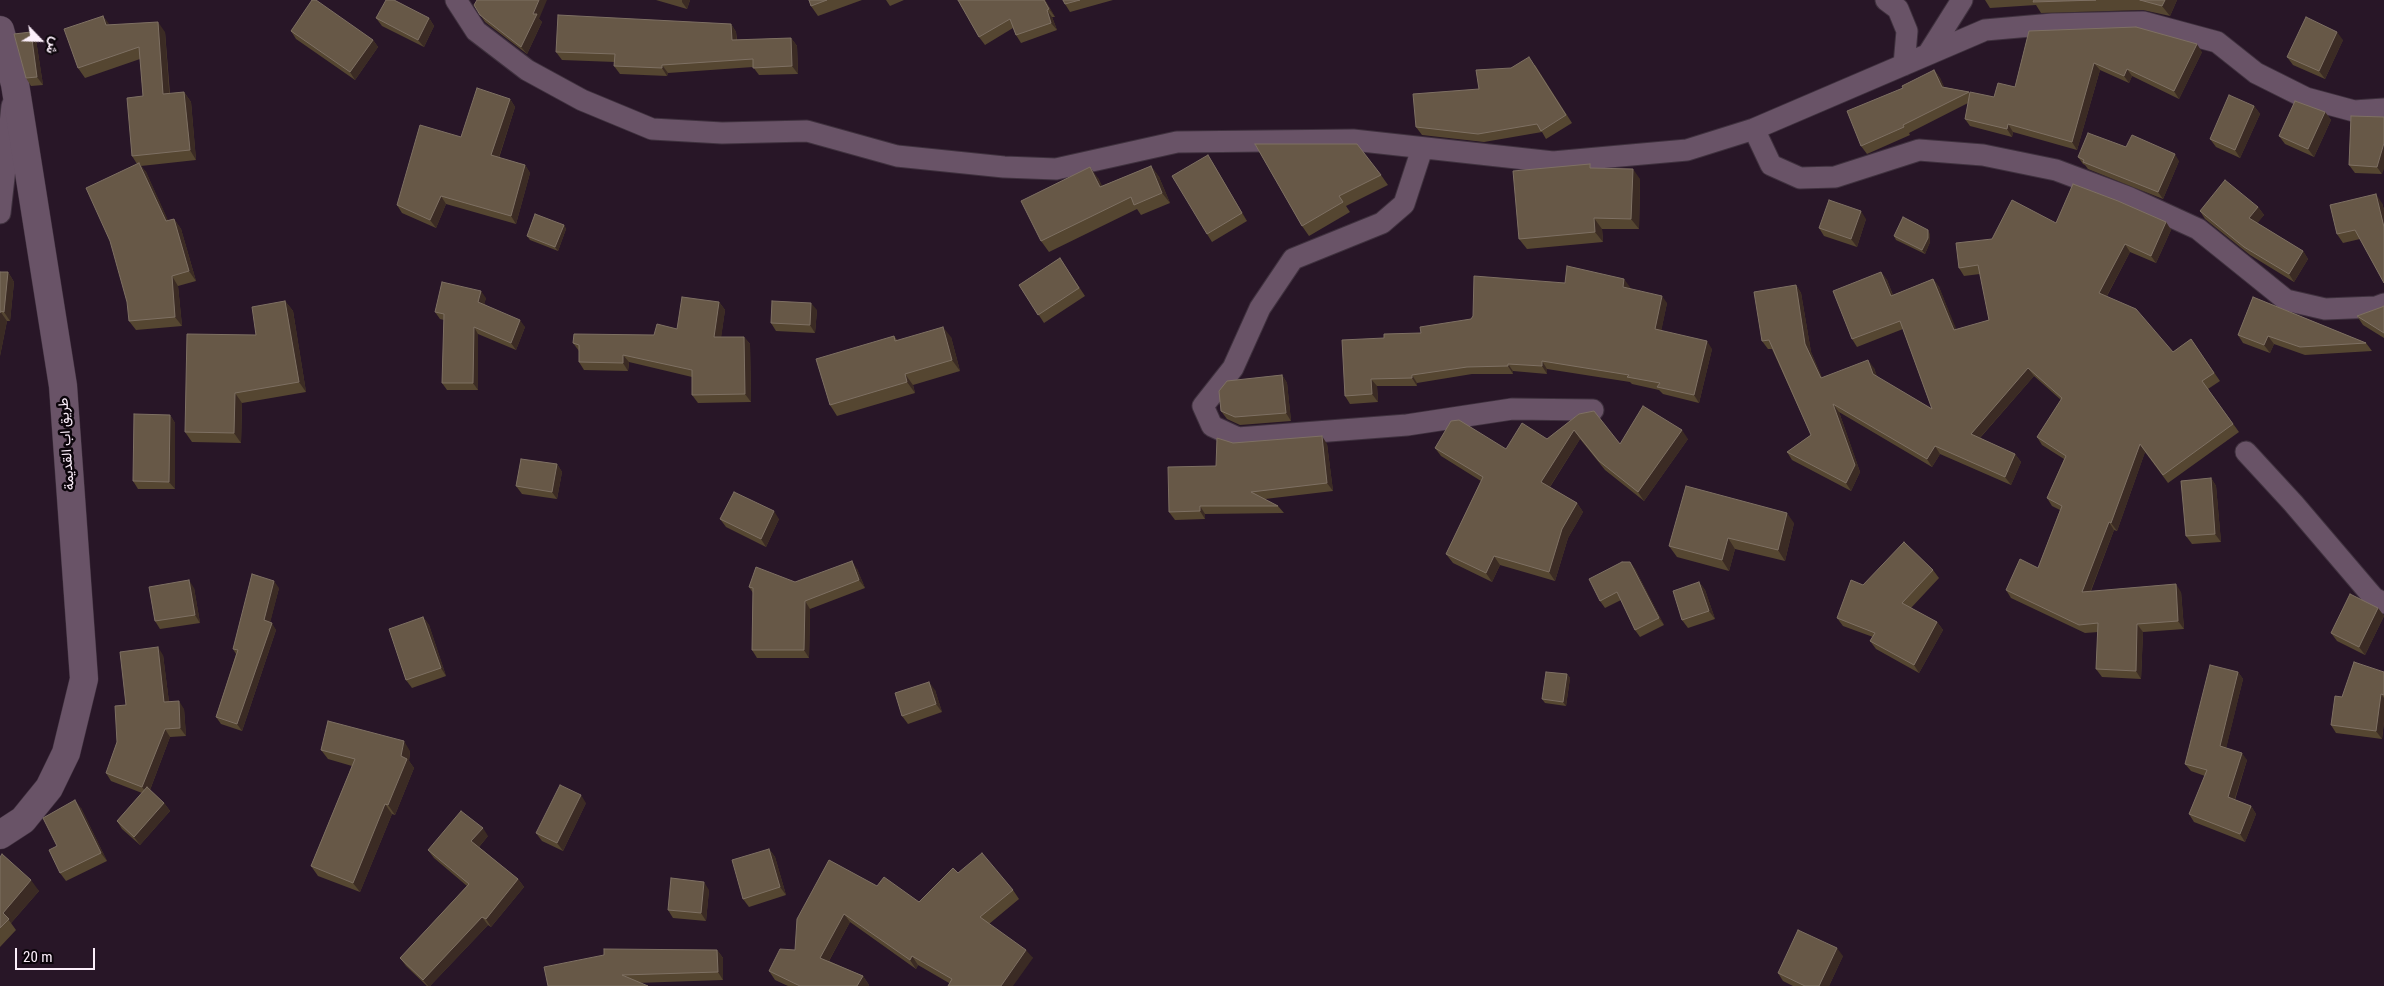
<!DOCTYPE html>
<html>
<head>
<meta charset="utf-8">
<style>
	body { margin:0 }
	#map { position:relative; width:2384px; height:986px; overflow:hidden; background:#281627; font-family:"Roboto Condensed",Vazirmatn,sans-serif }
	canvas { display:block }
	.north { position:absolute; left:15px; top:15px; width:50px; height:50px; -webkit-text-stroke:4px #0c050b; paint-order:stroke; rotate:114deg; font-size:14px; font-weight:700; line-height:20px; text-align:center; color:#fceffb }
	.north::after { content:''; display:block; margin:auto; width:18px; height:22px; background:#fceffb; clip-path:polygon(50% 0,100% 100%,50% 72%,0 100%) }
	.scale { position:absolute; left:15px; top:948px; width:80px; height:22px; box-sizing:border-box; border:2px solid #fceffb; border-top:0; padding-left:6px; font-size:15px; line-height:18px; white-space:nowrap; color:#fceffb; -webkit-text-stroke:4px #0c050b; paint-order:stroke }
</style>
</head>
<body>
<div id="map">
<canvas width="2384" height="986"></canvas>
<div class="north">ش</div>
<div class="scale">20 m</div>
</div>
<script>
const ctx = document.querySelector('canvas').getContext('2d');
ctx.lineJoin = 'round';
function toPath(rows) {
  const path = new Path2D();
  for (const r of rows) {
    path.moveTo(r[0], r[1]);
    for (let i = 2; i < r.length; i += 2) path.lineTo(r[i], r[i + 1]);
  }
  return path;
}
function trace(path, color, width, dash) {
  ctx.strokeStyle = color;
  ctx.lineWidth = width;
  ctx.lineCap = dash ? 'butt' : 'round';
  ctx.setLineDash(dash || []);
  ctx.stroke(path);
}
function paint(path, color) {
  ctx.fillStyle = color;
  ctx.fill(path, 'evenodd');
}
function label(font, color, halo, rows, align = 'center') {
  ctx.font = font + ' "Roboto Condensed",Vazirmatn,sans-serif';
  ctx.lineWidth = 5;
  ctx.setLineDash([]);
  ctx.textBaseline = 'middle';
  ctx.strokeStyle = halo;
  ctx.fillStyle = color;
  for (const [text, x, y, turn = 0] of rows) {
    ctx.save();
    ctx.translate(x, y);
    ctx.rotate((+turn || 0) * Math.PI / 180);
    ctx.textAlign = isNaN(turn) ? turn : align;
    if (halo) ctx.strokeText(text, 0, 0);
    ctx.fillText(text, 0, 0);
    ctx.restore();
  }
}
const street = toPath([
	[456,0,476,31,527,70,582,100,652,129,722,133,807,131,897,156,1004,167,1056,169,1177,142,1353,140,1553,162,1687,150,1754,129,1985,30,2053,24,2143,22,2217,42,2256,73,2306,98,2354,111,2384,109],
	[1886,0,1898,9,1907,31,1904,65],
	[1928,54,1962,0],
	[1754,129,1771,165,1800,178,1835,177,1919,150,1983,155,2056,170,2128,197,2198,229,2286,300,2325,309,2376,307,2384,304],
	[1422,149,1404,204,1382,223,1293,259,1260,308,1233,368,1203,406,1212,426,1238,438,1407,425,1512,409,1593,410],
	[0,213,12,106],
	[2246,452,2293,503,2374,598,2384,603]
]);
const secondary = toPath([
	[0,30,15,84,63,386,84,679,66,753,49,788,23,820,0,835]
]);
const wall = toPath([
	[656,0,690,0,687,9],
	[809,0,862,0,818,16,811,6],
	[886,0,904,0,890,6],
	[958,0,1045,0,1055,17,1052,17,1057,30,1021,43,1016,35,1013,28,985,45,979,37],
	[1063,0,1113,0,1070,12,1065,4],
	[1985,0,2177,0,2170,16,2143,10,2041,13,2036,5,1990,8],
	[474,5,539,19,542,22,527,54,485,22],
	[103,16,109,25,165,32,170,94,184,92,191,102,196,160,141,166,146,172,168,221,174,219,181,229,196,281,178,286,182,326,136,330,129,321,137,164,132,156,143,96,140,59,85,78,78,68],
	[376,18,429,18,434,26,424,47,382,26],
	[731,24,736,32,737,40,791,38,797,46,798,74,759,75,753,67,668,73,667,76,620,74,614,66,615,62,562,60,556,52],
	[291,31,373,40,378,47,355,80,296,39],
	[2029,31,2202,52,2179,99,2132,76,2129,83,2100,70,2077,150,2013,132,2012,137,1970,126,1965,119,1968,103,1909,133,1910,135,1867,154,1861,146,1903,88,1934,70,1940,78,1944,87,1969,92,1969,93,1994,97,2015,87],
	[36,40,43,85,31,86,26,78],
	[2343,40,2325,79,2293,65,2287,57],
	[1535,65,1572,123,1546,139,1542,132,1484,142,1422,135,1416,127,1479,89,1511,68],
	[510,99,515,107,499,158,525,165,530,173,516,224,446,204,436,228,402,213,397,205],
	[2254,106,2260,114,2240,158,2216,147,2210,139],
	[2325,112,2331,120,2314,157,2285,144,2279,136],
	[2351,116,2382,174,2355,173,2349,165],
	[1255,144,1381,175,1388,185,1346,206,1350,212,1309,236,1302,226],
	[2126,147,2179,161,2163,199,2088,169,2085,165,2083,164,2078,157],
	[1213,163,1247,221,1212,242,1207,234],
	[1151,166,1159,177,1170,203,1141,215,1137,209,1049,252,1041,241,1098,178,1102,186],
	[1593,168,1640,179,1639,229,1602,229,1603,242,1527,249,1519,239],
	[2382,203,2384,210,2384,283,2360,239,2343,243,2337,234],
	[2258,207,2264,215,2257,223,2303,251,2308,259,2294,282,2250,255,2205,219,2200,211],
	[1866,219,1857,247,1824,236,1819,228],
	[2166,222,2171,230,2156,263,2130,252,2107,296,2173,352,2191,339,2220,381,2208,389,2239,432,2168,483,2145,452,2117,531,2114,530,2091,591,2181,592,2184,629,2143,632,2141,679,2102,677,2096,669,2098,632,2085,633,2011,598,2006,590,2038,568,2060,510,2052,506,2047,498,2064,459,2042,445,2037,437,2061,400,2034,376,1980,438,2015,454,2021,462,2011,485,1940,454,1932,467,1839,412,1860,472,1851,491,1792,460,1787,452,1811,435,1772,349,1768,349,1762,341,1796,285,1801,293,1811,352,1822,378,1874,368,1877,377,1932,409,1903,329,1857,347,1852,339,1881,272,1887,280,1893,295,1933,279,1939,287,1956,330,1989,320,1980,274,1964,276,1959,268,1992,239,2056,223],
	[564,225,566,229,558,251,530,240,527,236],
	[1930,234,1930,242,1925,254,1896,240,1894,236],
	[1060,258,1085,296,1044,323,1019,285],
	[0,272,8,272,14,282,10,321,7,321,0,356],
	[1565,283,1630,287,1629,288,1667,303,1661,331,1712,349,1699,403,1663,394,1659,390,1632,384,1630,382,1547,369,1547,374,1513,371,1513,374,1472,374,1417,383,1417,386,1377,386,1378,402,1350,404,1345,396,1384,338,1421,333,1471,319],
	[2253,297,2366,343,2372,351,2305,355,2274,344,2270,353,2243,343,2238,335],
	[486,298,484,304,525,327,516,350,478,334,478,390,447,390,442,383,444,320,440,319,435,312],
	[285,301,293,311,306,392,242,403,241,443,192,442,185,432,256,335],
	[719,302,725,310,721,337,744,337,750,344,751,402,698,403,692,395,692,377,629,362,628,371,584,370,579,362,579,351,573,343,654,335,677,329],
	[2384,306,2384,338,2363,325,2357,316,2382,307],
	[817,310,815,333,776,331,771,323],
	[894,336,897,340,951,337,960,371,913,385,915,393,837,416,830,405],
	[1282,375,1287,383,1291,421,1240,425,1227,419,1221,411],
	[1579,414,1620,444,1688,439,1644,501,1605,470,1580,439,1550,487,1577,503,1583,512,1568,538,1555,581,1500,565,1492,582,1453,563,1446,554,1481,481,1441,456,1435,448,1506,449,1547,439],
	[170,415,175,423,175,489,138,489,133,481],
	[1233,443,1327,444,1333,491,1265,499,1278,506,1284,513,1205,514,1205,519,1175,520,1169,512,1216,466],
	[557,464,562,472,557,499,522,494,516,486],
	[2211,478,2216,486,2221,542,2192,544,2186,536],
	[720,519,779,519,766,547,726,527],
	[1794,523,1785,561,1735,549,1729,571,1677,557,1669,546],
	[1630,562,1635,569,1664,625,1640,637,1635,630,1621,600,1605,608,1600,601],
	[857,569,865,588,810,609,809,658,757,658,752,650,753,593,749,587,795,582],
	[1933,570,1939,578,1911,608,1937,622,1943,630,1919,673,1876,649,1870,641,1873,637,1843,626,1837,618,1863,585],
	[1699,582,1705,590,1715,619,1688,628,1682,620],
	[194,588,200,623,160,629,155,621],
	[279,588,270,622,276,630,242,731,221,724,216,717,236,654,233,649],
	[2378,608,2384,616,2365,655,2337,641,2331,633],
	[423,617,429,625,446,676,412,688,406,680],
	[163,655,169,702,184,709,186,736,170,737,150,790,164,803,170,811,140,845,122,829,117,821,142,793,111,781,106,773,117,742,126,705],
	[2238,672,2243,679,2226,748,2247,760,2235,800,2251,806,2256,814,2245,842,2194,822,2189,814,2205,776,2191,771,2185,764],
	[2384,672,2384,721,2382,739,2336,733,2331,725,2342,697],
	[1567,674,1570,678,1566,706,1545,703,1542,699],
	[935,690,942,712,908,724,902,716],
	[321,750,410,751,409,761,414,768,395,815,392,814,360,892,318,876,311,866,352,766,328,759],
	[586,803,563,851,542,841,536,833],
	[81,808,107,861,66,881,60,873,57,846],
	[488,836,479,847,518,879,524,887,491,927,488,925,430,986,427,986,406,966,400,958,467,886,434,858,428,850],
	[769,849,775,857,786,895,749,907,743,899],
	[0,857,39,891,11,923,16,930,0,947],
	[958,873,1013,890,1019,899,989,924,1033,958,949,983,918,965,916,969,850,922,829,961,863,976,869,985,868,986,788,986,775,980,769,971,877,886,919,902],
	[709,890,706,921,673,918,668,910],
	[717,950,723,958,723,980,548,986],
	[1843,956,1829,986,1793,986,1783,981,1778,973]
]);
const shadedWall = toPath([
	[539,0,547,0,539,19,542,22,527,54,521,47,533,14],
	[682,0,690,0,687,9,682,2],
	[1044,0,1045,0,1055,17,1049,9],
	[2165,0,2177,0,2170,16,2162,6],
	[1047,10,1052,17,1057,30,1051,23],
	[103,16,110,25,106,25],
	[429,18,434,26,424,47,418,40],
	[158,22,165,32,170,104,163,94],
	[731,24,736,32,737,48,732,40],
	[31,32,36,40,43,85,37,77],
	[2337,32,2343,40,2325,79,2319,71],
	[791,38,797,46,798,74,792,66],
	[373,40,378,47,355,80,350,72],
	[2197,44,2202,52,2179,99,2174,91],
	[2094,63,2100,70,2077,150,2072,142],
	[662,65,668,73,667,76,662,68],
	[2127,69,2132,76,2129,83,2124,76],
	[1934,70,1940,78,1948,95,1942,87],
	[184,92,191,102,196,160,190,150],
	[510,99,515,107,497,163,491,155],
	[2254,106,2260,114,2240,158,2235,150],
	[2325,112,2331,120,2314,157,2308,149],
	[2008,124,2013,132,2012,137,2007,129],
	[2384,143,2384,169,2382,174,2377,167],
	[2175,154,2179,161,2163,199,2158,192],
	[1208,155,1213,163,1247,221,1242,213],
	[139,163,146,172,173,231,166,221],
	[525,165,530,173,516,224,511,216],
	[1151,166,1159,177,1170,203,1162,193],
	[1090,167,1098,178,1108,198,1100,187],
	[1633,169,1640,179,1639,229,1631,219],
	[2376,194,2382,203,2384,210,2384,227],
	[441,196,446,204,436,228,430,220],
	[2258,207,2264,215,2255,226,2249,218],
	[1861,211,1866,219,1857,247,1851,239],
	[1594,218,1602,229,1603,242,1595,232],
	[174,219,181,229,196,281,189,271],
	[2166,222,2171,230,2156,263,2151,256],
	[564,225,566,229,558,251,555,247],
	[1928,230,1930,234,1930,242,1925,254,1922,250],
	[2125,244,2130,252,2104,301,2099,293],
	[2303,251,2308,259,2294,282,2289,274],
	[8,272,14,282,10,321,4,312],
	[1881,272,1887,280,1896,304,1891,296],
	[172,276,178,286,182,326,175,317],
	[1624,279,1630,287,1628,294,1623,287],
	[1933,279,1939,287,1960,338,1954,330],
	[1796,285,1801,293,1811,352,1826,386,1821,378,1805,344],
	[481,291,486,298,483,309,478,302],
	[1662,296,1667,303,1660,337,1655,329],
	[285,301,293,311,306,392,299,382],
	[719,302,725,310,720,345,714,337],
	[811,303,817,310,815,333,810,325],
	[0,311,7,321,0,356],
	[520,320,525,327,516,350,511,343],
	[474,327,478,334,478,390,473,383],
	[943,327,951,337,960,371,952,360],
	[2268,336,2274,344,2270,353,2264,345],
	[744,337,750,344,751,402,745,394],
	[1707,341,1712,349,1699,403,1694,395],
	[623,355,629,362,628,371,623,363],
	[1868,360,1874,368,1879,382,1873,374],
	[1542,361,1547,369,1547,374,1542,366],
	[1508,364,1513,371,1513,374,1508,366],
	[2028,368,2034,376,1976,442,1971,434],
	[905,374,913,385,915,393,907,382],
	[1282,375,1287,383,1291,421,1286,413],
	[1412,375,1417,383,1417,386,1412,378],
	[1371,379,1377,386,1378,402,1372,394],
	[235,393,242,403,241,443,234,433],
	[1833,404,1839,412,1860,472,1851,491,1846,483],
	[170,415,175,423,175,489,169,482],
	[1574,430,1580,439,1547,491,1541,482],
	[1682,430,1688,439,1644,501,1638,492],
	[1322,436,1327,444,1333,491,1327,483],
	[2140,444,2145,452,2117,531,2111,523],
	[1935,446,1940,454,1932,467,1927,459],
	[2015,454,2021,462,2011,485,2005,477],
	[557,464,562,472,557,499,552,492],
	[2211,478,2216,486,2221,542,2215,534],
	[1577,503,1583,512,1568,538,1555,581,1549,572,1562,529],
	[1200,506,1205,514,1205,519,1200,511],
	[774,511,779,519,766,547,761,539],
	[1787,513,1794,523,1785,561,1778,550],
	[2109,522,2114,530,2087,600,2082,592],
	[1728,538,1735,549,1729,571,1722,560],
	[1494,556,1500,565,1492,582,1486,573],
	[852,561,857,569,865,588,859,580],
	[1630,562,1635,569,1664,625,1659,618],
	[189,580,194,588,200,623,195,615],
	[274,581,279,588,269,627,264,620],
	[1699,582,1705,590,1715,619,1709,611],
	[2176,584,2181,592,2184,629,2178,621],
	[805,601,810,609,809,658,804,650],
	[2378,608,2384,616,2365,655,2359,647],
	[423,617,429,625,446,676,441,668],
	[1937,622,1943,630,1919,673,1914,665],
	[272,623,276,630,242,731,237,724],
	[2137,624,2143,632,2141,679,2136,671],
	[158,647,163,655,170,710,164,702],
	[2238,672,2243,679,2225,753,2220,746],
	[1567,674,1570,678,1566,706,1563,702],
	[929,682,935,690,942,712,936,704],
	[2381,694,2384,698,2384,721,2382,739,2376,731],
	[179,701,184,709,186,736,180,728],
	[165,729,170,737,148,795,142,787],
	[404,741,410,751,409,761,414,768,395,815,388,805,401,756],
	[2242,753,2247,760,2233,804,2228,797],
	[581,795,586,803,563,851,557,843],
	[75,800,81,808,107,861,101,853],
	[164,803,170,811,140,845,134,837],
	[385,804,392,814,360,892,353,883],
	[2251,806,2256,814,2245,842,2240,834],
	[483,828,488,836,477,849,471,841],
	[769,849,775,857,786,895,780,887],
	[518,879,524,887,491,927,486,919],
	[31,880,39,891,11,923,3,913],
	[704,882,709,890,706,921,701,913],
	[844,914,850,922,826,966,820,958],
	[482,917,488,925,430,986,428,986,423,980],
	[1837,948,1843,956,1829,986,1819,986],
	[717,950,723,958,723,980,718,972],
	[1026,950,1033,958,1013,986,1001,986],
	[912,956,918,965,916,969,910,960],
	[863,976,869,985,868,986,857,986]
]);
const building = toPath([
	[312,0,316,0,373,40,350,72,291,31,312,0],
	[386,0,394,0,429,18,418,40,376,18,386,0],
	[477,0,539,0,533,14,537,14,521,47,480,15,474,5,477,0],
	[809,0,827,0,811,6,809,0],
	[958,0,1044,0,1049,9,1047,10,1051,23,1016,35,1010,19,979,37,958,0],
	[1063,0,1080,0,1065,4,1063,0],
	[2034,0,2096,0,2033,2,2034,0],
	[2140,0,2165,0,2162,6,2140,0],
	[558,15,731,24,732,40,791,38,792,66,753,68,753,59,662,65,662,68,614,66,615,54,556,52,558,15],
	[103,16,106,25,158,22,163,94,184,92,190,150,132,156,127,98,143,96,139,47,78,68,64,29,103,16],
	[2306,17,2337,32,2319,71,2287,57,2306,17],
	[2136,27,2197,44,2174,91,2127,69,2124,76,2094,63,2072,142,2008,124,2007,129,1965,119,1970,92,1994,97,1998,83,2015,87,2029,31,2136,27],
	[31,32,37,77,26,78,14,34,31,32],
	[1529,57,1566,115,1541,131,1537,124,1478,134,1416,127,1413,94,1479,89,1476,70,1511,68,1529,57],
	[1934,70,1942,87,1969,92,1903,125,1904,127,1861,146,1847,111,1903,88,1902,86,1934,70],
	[477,88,510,99,491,155,525,165,511,216,441,196,430,220,397,205,420,125,461,137,477,88],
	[2229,95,2254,106,2235,150,2210,139,2229,95],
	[2295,101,2325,112,2308,149,2279,136,2295,101],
	[2351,116,2384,117,2384,143,2377,167,2349,165,2351,116],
	[2088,133,2126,147,2132,135,2175,154,2158,192,2083,162,2084,160,2078,157,2088,133],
	[1255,144,1357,144,1381,175,1339,196,1343,202,1302,226,1255,144],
	[1208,155,1242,213,1207,234,1172,176,1208,155],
	[139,163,166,221,174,219,189,271,172,276,175,317,129,321,127,302,110,241,86,188,139,163],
	[1590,164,1590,168,1633,169,1631,219,1594,218,1595,232,1519,239,1513,171,1590,164],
	[1151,166,1162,193,1134,205,1131,197,1041,241,1021,201,1090,167,1100,187,1151,166],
	[2225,180,2258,207,2249,218,2303,251,2289,274,2244,247,2200,211,2225,180],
	[2073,184,2118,201,2166,222,2151,256,2125,244,2099,293,2136,309,2173,352,2191,339,2214,373,2202,381,2233,424,2163,475,2140,444,2111,523,2109,522,2082,592,2176,584,2178,621,2137,624,2136,671,2096,669,2098,623,2079,625,2006,590,2020,559,2038,568,2062,506,2047,498,2066,456,2037,437,2062,398,2028,368,1971,434,2015,454,2005,477,1935,446,1927,459,1833,404,1855,465,1846,483,1787,452,1811,435,1769,340,1762,341,1754,292,1796,285,1805,344,1821,378,1868,360,1873,374,1932,409,1900,321,1852,339,1833,291,1881,272,1891,296,1933,279,1954,330,1989,320,1978,265,1959,268,1956,243,1992,239,2012,200,2056,223,2073,184],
	[2376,194,2384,227,2384,283,2355,230,2337,234,2330,205,2376,194],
	[1829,200,1861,211,1851,239,1819,228,1829,200],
	[535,214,564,225,555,247,527,236,535,214],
	[1903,217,1928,230,1928,238,1922,250,1894,236,1903,217],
	[1060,258,1079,288,1038,315,1019,285,1060,258],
	[1567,266,1624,279,1623,287,1662,296,1655,329,1707,341,1694,395,1657,387,1660,383,1627,377,1629,375,1542,361,1542,366,1508,364,1508,366,1467,367,1412,375,1412,378,1371,379,1372,394,1345,396,1342,340,1384,338,1384,334,1421,333,1420,327,1471,319,1473,316,1474,276,1565,283,1567,266],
	[0,272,8,272,4,312,0,311,0,313,0,272],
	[442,282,481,291,478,302,520,320,511,343,474,327,473,383,442,383,444,314,435,312,442,282],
	[682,297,719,302,714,337,744,337,745,394,692,395,692,370,623,355,623,363,579,362,579,345,573,343,574,334,654,335,657,324,677,329,682,297],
	[2253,297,2366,343,2300,347,2268,336,2264,345,2238,335,2253,297],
	[285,301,299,382,235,393,234,433,185,432,187,334,256,335,252,307,285,301],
	[772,301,811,303,810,325,771,323,772,301],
	[2384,306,2384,333,2357,316,2382,307,2384,306],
	[943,327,952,360,905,374,907,382,830,405,816,359,894,336,895,341,943,327],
	[1282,375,1286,413,1235,417,1221,411,1219,391,1227,381,1282,375],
	[1643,406,1682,430,1638,492,1599,461,1574,430,1541,482,1577,503,1562,529,1549,572,1494,556,1486,573,1446,554,1483,477,1435,448,1451,421,1459,420,1506,449,1522,423,1547,439,1579,414,1594,411,1620,444,1643,406],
	[134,414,170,415,169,482,133,481,134,414],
	[1322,436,1327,483,1251,492,1278,506,1200,506,1200,511,1169,512,1168,467,1216,466,1217,438,1233,443,1322,436],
	[521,459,557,464,552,492,516,486,521,459],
	[2211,478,2215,534,2186,536,2181,481,2211,478],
	[1686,486,1787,513,1778,550,1728,538,1722,560,1669,546,1686,486],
	[734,492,774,511,761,539,720,519,734,492],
	[1904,542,1933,570,1902,603,1937,622,1914,665,1870,641,1875,633,1837,618,1851,580,1863,585,1904,542],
	[852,561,859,580,805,601,804,650,752,650,753,588,749,587,756,567,795,582,852,561],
	[1622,562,1630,562,1659,618,1635,630,1617,592,1600,601,1589,579,1622,562],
	[252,574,274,581,264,620,272,623,237,724,216,717,238,650,233,649,252,574],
	[189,580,195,615,155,621,149,587,189,580],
	[1699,582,1709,611,1682,620,1673,591,1699,582],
	[2350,594,2378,608,2359,647,2331,633,2350,594],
	[423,617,441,668,406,680,389,629,423,617],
	[158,647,164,702,179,701,180,728,165,729,142,787,106,773,117,742,115,706,126,705,120,652,158,647],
	[2354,662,2384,672,2384,695,2381,694,2376,731,2331,725,2335,696,2342,697,2354,662],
	[2210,665,2238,672,2220,746,2242,753,2228,797,2251,806,2240,834,2189,814,2207,770,2185,764,2210,665],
	[1546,672,1567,674,1563,702,1542,699,1546,672],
	[929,682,936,704,902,716,895,693,929,682],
	[328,721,404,741,401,756,407,759,388,805,385,804,353,883,311,866,355,759,321,750,328,721],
	[560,785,581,795,557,843,536,833,560,785],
	[147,787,164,803,134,837,117,821,147,787],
	[75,800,101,853,60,873,49,850,57,846,43,818,75,800],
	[461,811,483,828,471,841,518,879,486,919,482,917,423,980,400,958,469,884,428,850,461,811],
	[769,849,780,887,743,899,732,860,769,849],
	[982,853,1013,890,980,917,1026,950,1001,986,948,986,952,979,912,956,910,960,844,914,820,958,863,976,857,986,800,986,769,971,780,949,795,950,797,919,829,860,877,886,884,877,919,902,953,868,958,873,982,853],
	[2,854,31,880,3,913,9,919,0,928,0,857,2,854],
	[671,878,704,882,701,913,668,910,671,878],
	[1798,930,1837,948,1819,986,1805,986,1778,973,1798,930],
	[604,949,717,950,718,972,622,975,648,986,548,986,544,967,604,955,604,949]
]);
const streetNames = [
	["طريق اب القديمة",67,444,-94]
];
trace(street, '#3f313e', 23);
trace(secondary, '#3f313e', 29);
trace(street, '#695367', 21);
trace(secondary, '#695367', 28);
paint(wall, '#554631');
paint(shadedWall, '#3b2b24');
paint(building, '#675847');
trace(building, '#7e7063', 1);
label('14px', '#fceffb', '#0c050b', streetNames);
</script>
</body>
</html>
